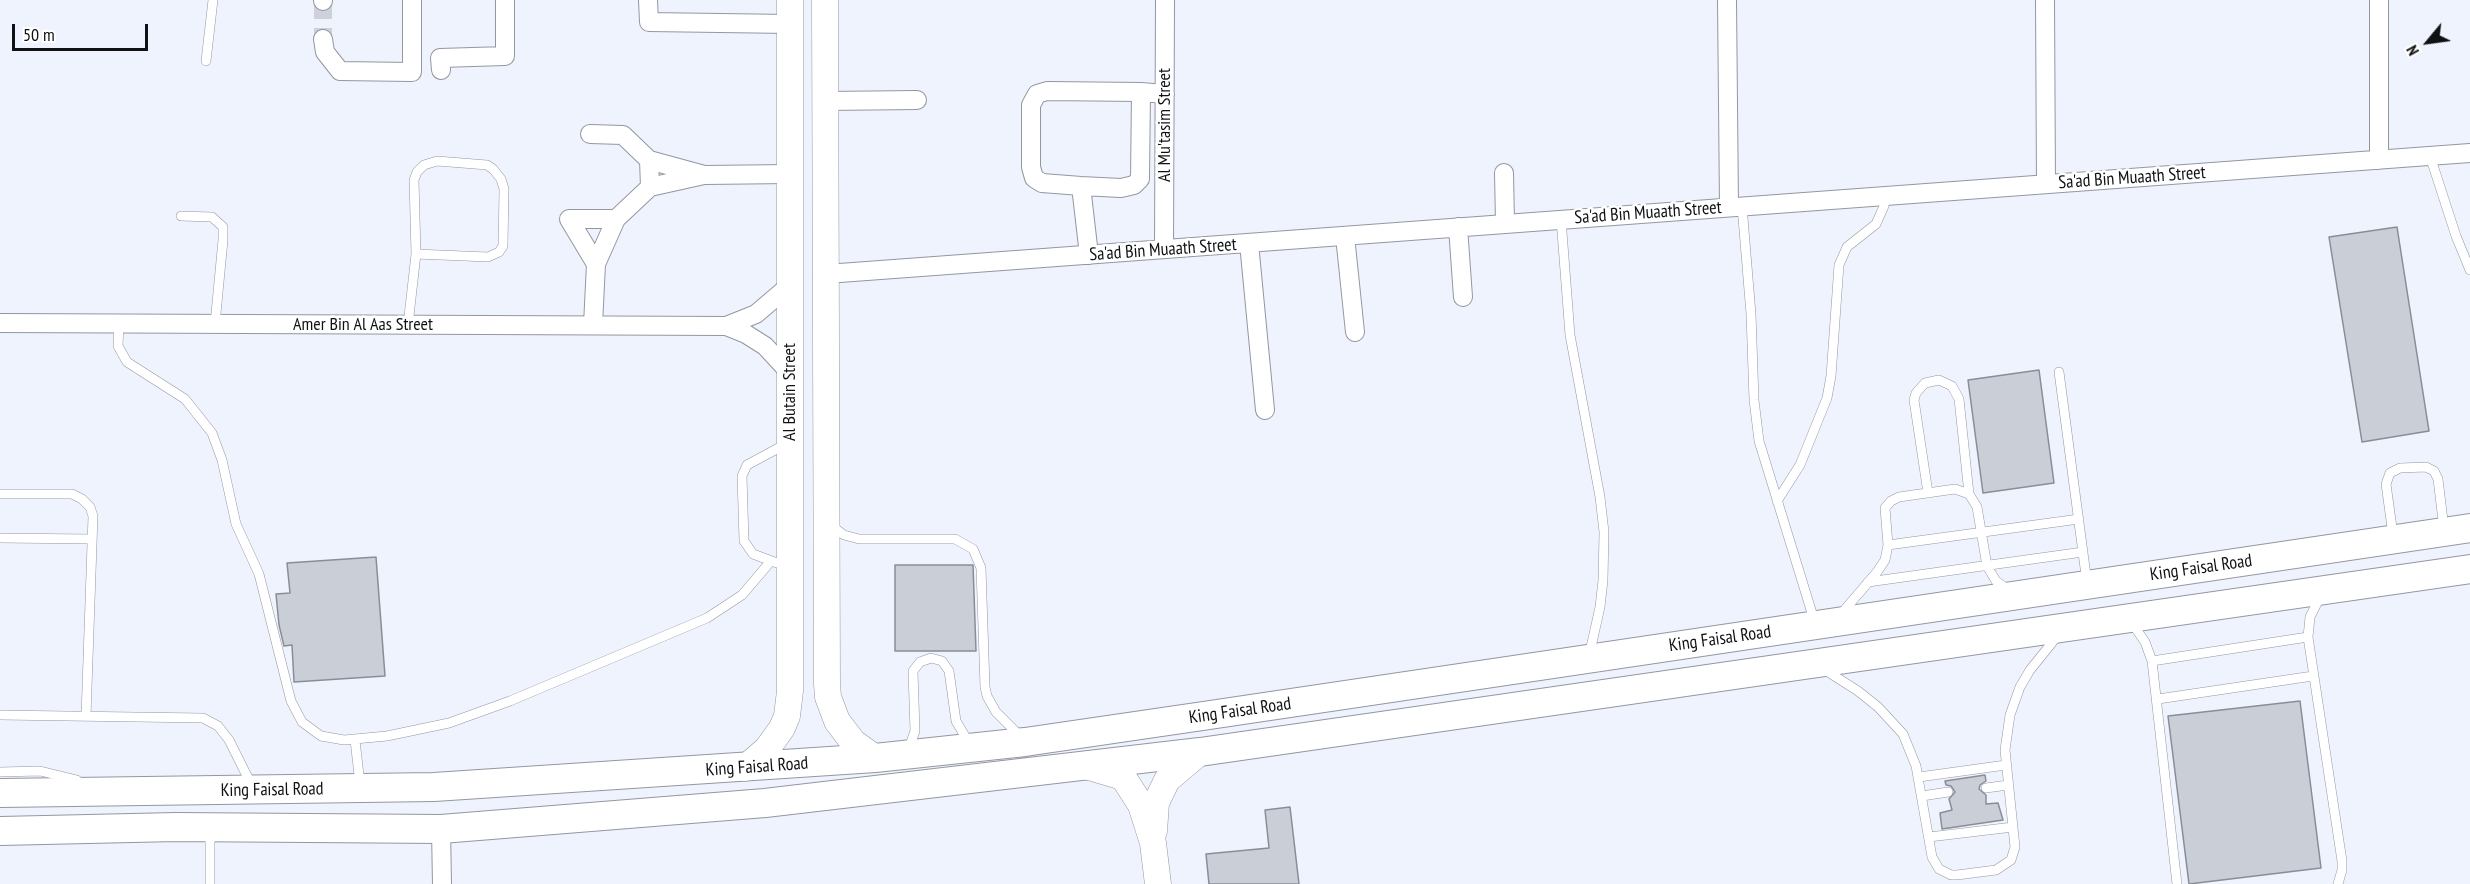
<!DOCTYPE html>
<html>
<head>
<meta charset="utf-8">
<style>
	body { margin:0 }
	#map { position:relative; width:2470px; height:884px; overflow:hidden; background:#eff3fd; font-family:"PT Sans Narrow",sans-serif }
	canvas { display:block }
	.north { position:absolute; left:2398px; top:12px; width:60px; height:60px; -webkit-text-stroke:4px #fff; paint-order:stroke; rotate:241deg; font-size:16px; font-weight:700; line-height:24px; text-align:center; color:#101114 }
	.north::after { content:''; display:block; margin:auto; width:21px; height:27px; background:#101114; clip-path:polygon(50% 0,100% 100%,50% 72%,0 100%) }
	.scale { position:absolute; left:12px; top:24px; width:136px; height:27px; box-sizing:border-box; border:3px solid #101114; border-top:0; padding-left:8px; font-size:18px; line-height:21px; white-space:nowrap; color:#101114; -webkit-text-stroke:4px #fff; paint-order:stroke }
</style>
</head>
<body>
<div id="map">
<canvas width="2470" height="884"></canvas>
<div class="north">N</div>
<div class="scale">50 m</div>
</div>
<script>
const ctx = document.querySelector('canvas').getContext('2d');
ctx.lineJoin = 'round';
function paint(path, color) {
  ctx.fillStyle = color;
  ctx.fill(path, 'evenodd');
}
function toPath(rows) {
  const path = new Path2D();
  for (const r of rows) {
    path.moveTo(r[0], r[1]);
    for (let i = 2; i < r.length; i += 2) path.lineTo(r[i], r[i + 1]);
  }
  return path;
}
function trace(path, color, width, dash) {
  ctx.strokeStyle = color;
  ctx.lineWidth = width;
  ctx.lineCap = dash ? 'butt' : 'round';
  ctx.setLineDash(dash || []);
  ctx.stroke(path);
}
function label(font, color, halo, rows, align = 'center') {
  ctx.font = font + ' "PT Sans Narrow",sans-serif';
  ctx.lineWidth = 5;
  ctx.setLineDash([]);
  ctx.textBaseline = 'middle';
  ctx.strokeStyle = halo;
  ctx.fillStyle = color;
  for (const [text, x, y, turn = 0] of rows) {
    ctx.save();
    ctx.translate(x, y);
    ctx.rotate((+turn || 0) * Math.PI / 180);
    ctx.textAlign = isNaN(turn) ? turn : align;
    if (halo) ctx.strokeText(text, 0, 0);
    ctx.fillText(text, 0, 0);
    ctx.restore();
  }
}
const building = toPath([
	[2397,227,2429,431,2362,442,2329,237,2397,227],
	[2039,370,2054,483,1983,493,1968,380,2039,370],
	[376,557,385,676,294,682,292,645,284,646,279,625,276,594,290,593,287,563,376,557],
	[895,565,973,565,976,651,895,651,895,565],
	[2300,701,2321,868,2189,884,2168,716,2300,701],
	[1985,775,1986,781,1980,785,1979,789,1986,795,1986,804,1998,803,2003,820,1942,829,1940,813,1952,810,1949,799,1955,792,1951,786,1946,785,1945,781,1985,775],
	[1290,807,1299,884,1209,884,1206,854,1269,848,1265,810,1290,807]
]);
const streetTunnel = toPath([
	[323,1,323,39]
]);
const lane = toPath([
	[206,61,213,0],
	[2430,156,2456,236,2470,270],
	[1742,206,1751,314,1754,400,1759,441,1815,623],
	[181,216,212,217,223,227,223,240,215,324],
	[1561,219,1570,335,1600,497,1604,532,1603,580,1600,607,1589,656],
	[119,324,118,346,127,362,185,399,212,433,222,460,236,524,259,574,291,701,302,722,321,736,344,740,387,736,449,723,510,701,707,618,742,595,771,561],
	[408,325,416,254,414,180,417,172,424,165,437,161,487,165,493,169,501,179,504,189,503,246,499,252,488,257,416,254],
	[2059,372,2087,583],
	[1928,493,1914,400,1916,393,1925,383,1939,380,1952,386,1959,399,1969,494],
	[0,494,72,494,82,499,90,507,93,516,86,716],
	[1777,501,1800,465,1827,398,1831,376,1839,265,1847,247,1876,224,1884,206,1885,195],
	[832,526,844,535,859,539,955,539,973,549,981,568,985,687,987,696,996,712,1020,736],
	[2393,535,2386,484,2390,473,2400,468,2426,467,2434,471,2438,479,2444,529],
	[0,538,91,539],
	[1888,545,2079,519],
	[777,563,753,554,744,541,742,476,747,465,786,444],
	[1868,582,2083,552],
	[2321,595,2310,617,2308,637,2342,861,2342,870,2338,884],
	[1841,614,1877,572,1885,560,1888,545,1885,508,1891,501,1899,497,1955,489,1969,494,1977,507,1987,566,1996,581,2007,589],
	[2132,623,2145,642,2152,661,2177,884],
	[2152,661,2308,637],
	[1825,670,1858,691,1878,707,1903,734,1916,766,1932,857,1939,869,1951,875,1957,875,1996,870,2011,860,2015,847,2005,750,2010,715,2020,687,2030,670,2059,634],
	[2158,699,2313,676],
	[0,715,203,718,218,726,229,740,252,786],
	[355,740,360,784],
	[908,751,915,731,913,671,920,662,931,658,942,661,949,671,956,721,969,743],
	[0,772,40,771,77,780],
	[1919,777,2006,765],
	[1986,788,2008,785],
	[1922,796,1948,792],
	[1929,837,2013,827],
	[210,884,210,830]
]);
const street = toPath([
	[648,0,649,22,790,24],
	[1727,0,1729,207],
	[2045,0,2046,184],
	[2379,0,2379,160],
	[323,1,323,0],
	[323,39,325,52,340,71,412,72,412,0],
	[441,70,440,58,505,56,505,0],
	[1141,92,1140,179,1134,185,1121,188,1081,186,1042,183,1034,178,1031,167,1031,105,1037,94,1047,91,1141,92,1165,94],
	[825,101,917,100],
	[590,134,623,135,649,160,704,175,650,187],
	[1504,173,1505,223],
	[704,175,790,174],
	[1081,186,1089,255],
	[616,219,569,219,596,264,616,219,650,187,649,160],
	[1458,227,1463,297],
	[1345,236,1355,332],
	[1249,243,1265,410],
	[1164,249,1165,0],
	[826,274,2470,153],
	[0,323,726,326,756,314,790,285],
	[593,325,596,264],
	[726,326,746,334,765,346,790,373],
	[441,829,442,884]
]);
const secondary = toPath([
	[825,0,827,684,828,697,837,721,853,742,875,758],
	[1086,766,1123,777,1141,805,1153,843,1158,884],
	[745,768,767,749,782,728,787,716,790,691,790,0],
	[1154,831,1156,803,1167,780,1200,752]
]);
const primary = toPath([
	[0,793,434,787,875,758,1025,742,1203,716,2470,528],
	[0,831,176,827,441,829,765,803,1200,752,2470,569]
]);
const streetNames = [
	["Al Mu'tasim Street",1165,125,-90],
	["Sa'ad Bin Muaath Street",2132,178,-4],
	["Sa'ad Bin Muaath Street",1648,213,-4],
	["Sa'ad Bin Muaath Street",1163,250,-4],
	["Amer Bin Al Aas Street",363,325],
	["Al Butain Street",790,392,-90],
	["King Faisal Road",2201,568,-8],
	["King Faisal Road",1720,639,-8],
	["King Faisal Road",1240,711,-8],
	["King Faisal Road",757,767,-4],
	["King Faisal Road",272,790,-1]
];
paint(building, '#caced7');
trace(building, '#898d96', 1.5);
trace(streetTunnel, '#ced1da', 18, [18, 9]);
trace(lane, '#9397a0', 10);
trace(street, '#9397a0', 20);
trace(secondary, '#9397a0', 27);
trace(primary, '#9397a0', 30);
trace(lane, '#fff', 9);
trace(street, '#fff', 18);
trace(secondary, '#fff', 26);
trace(primary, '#fff', 28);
label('18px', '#101114', '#fff', streetNames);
</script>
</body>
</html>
